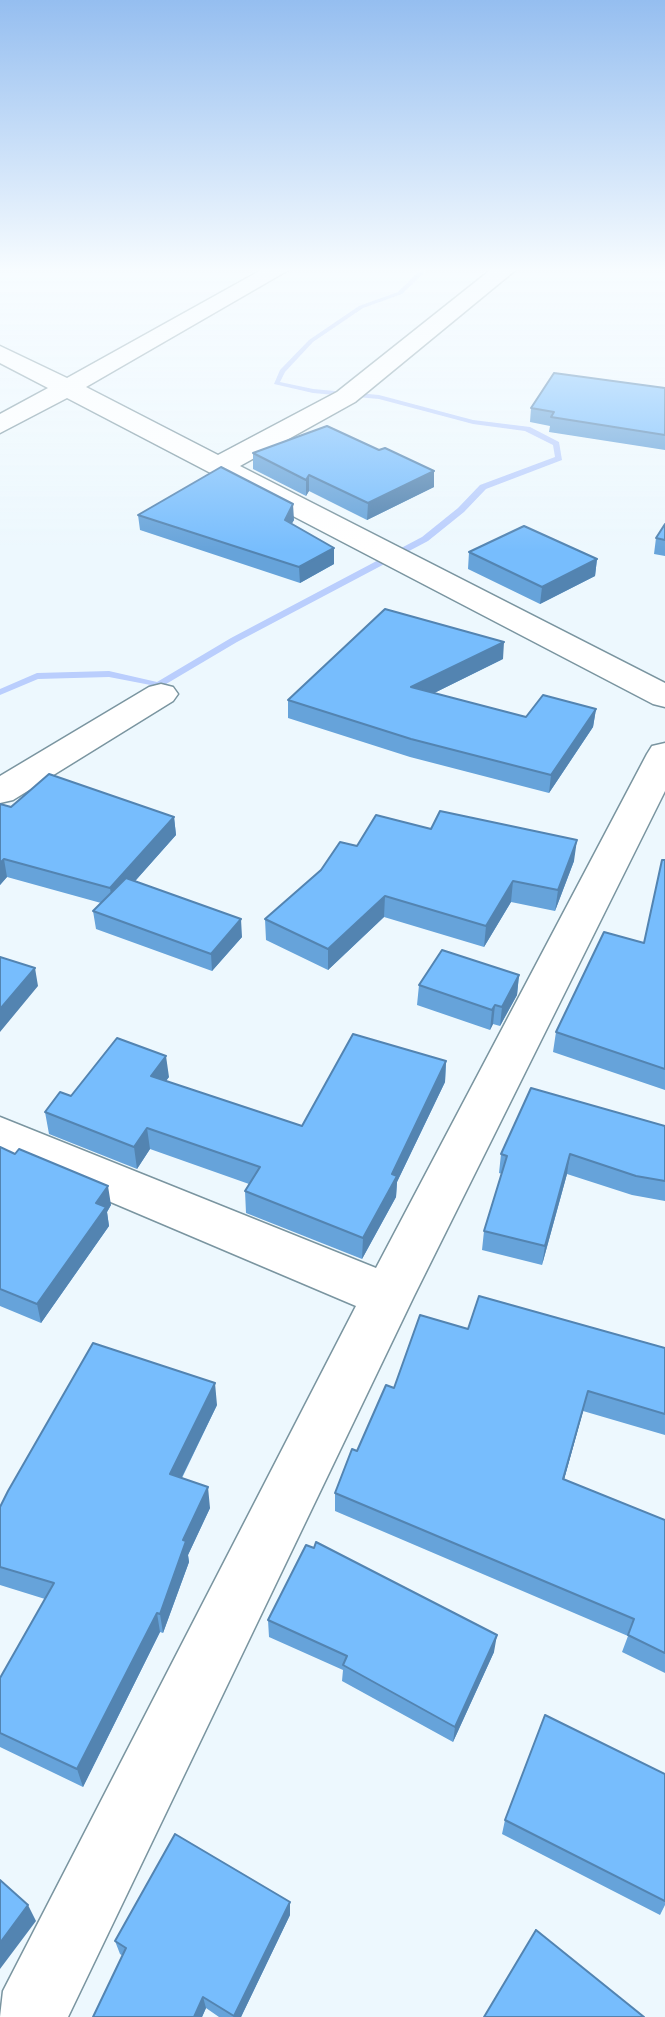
<!DOCTYPE html>
<html>
<head>
<meta charset="utf-8">
<style>
	body { margin:0 }
	canvas { display:block; background:#edf8fe }
</style>
</head>
<body>
<canvas width="665" height="2017"></canvas>
<script>
const ctx = document.querySelector('canvas').getContext('2d');
ctx.lineJoin = 'round';
function toPath(rows) {
  const path = new Path2D();
  for (const r of rows) {
    path.moveTo(r[0], r[1]);
    for (let i = 2; i < r.length; i += 2) path.lineTo(r[i], r[i + 1]);
  }
  return path;
}
function paint(path, color) {
  ctx.fillStyle = color;
  ctx.fill(path, 'evenodd');
}
function trace(path, color, width, dash) {
  ctx.strokeStyle = color;
  ctx.lineWidth = width;
  ctx.lineCap = dash ? 'butt' : 'round';
  ctx.setLineDash(dash || []);
  ctx.stroke(path);
}
const stream = toPath([
	[422,268,429,268,402,294,363,308,313,342,285,372,280,382,313,389,379,395,473,420,530,427,559,442,562,460,486,489,464,512,428,541,237,642,161,687,109,677,38,679,0,695,0,689,37,673,109,671,157,682,231,638,422,537,458,508,480,485,555,457,553,445,525,431,473,424,379,399,313,393,274,384,280,370,309,340,359,306,398,292,422,268]
]);
const minor = toPath([
	[265,268,292,268,86,387,218,455,337,392,493,268,518,268,355,402,240,466,665,683,665,707,653,704,67,398,0,433,0,414,48,388,0,363,0,346,67,378,265,268],
	[161,684,173,687,178,694,173,701,13,800,0,803,0,776,149,687,161,684],
	[665,743,665,791,414,1296,68,2017,0,2017,3,1991,356,1306,0,1155,0,1117,376,1268,647,754,652,746,665,743]
]);
const wall = toPath([
	[665,388,665,450,549,432,550,426,530,422,531,408],
	[253,453,434,487,367,520,309,491,306,496,253,469],
	[138,515,294,520,291,524,334,548,334,564,300,583,140,530],
	[665,524,665,556,654,554,656,538],
	[469,552,597,559,595,576,540,604,468,569],
	[503,659,434,693,526,717,596,709,593,727,549,793,410,757,288,718,288,700],
	[0,804,11,807,174,817,176,835,135,881,242,937,212,971,96,929,93,911,101,903,7,877,0,885],
	[431,829,574,861,555,911,511,902,484,947,384,917,328,970,266,940,265,919,357,846],
	[665,860,665,1090,553,1052,556,1032,644,943],
	[519,975,517,995,500,1026,493,1024,490,1030,417,1005,419,985],
	[446,1061,445,1082,397,1182,396,1197,362,1259,246,1213,245,1191,249,1184,150,1149,137,1169,49,1134,45,1112,71,1096,169,1077,166,1081,302,1126],
	[665,1126,665,1201,632,1195,567,1174,542,1265,482,1250,484,1231,502,1174,499,1173,501,1154],
	[0,1147,111,1205,107,1212,109,1226,41,1323,0,1306],
	[468,1329,665,1348,665,1435,583,1411,564,1479,665,1520,665,1673,622,1652,628,1636,335,1511,335,1493,394,1388],
	[217,1405,182,1478,210,1508,188,1555,189,1562,163,1633,160,1632,83,1787,0,1747,0,1678,45,1599,0,1585,0,1507],
	[268,1620,494,1652,453,1742,342,1681,343,1670,269,1637],
	[665,1774,665,1905,660,1915,502,1834,505,1820],
	[290,1902,290,1915,241,2017,219,2017,206,2008,202,2017,93,2017,123,1956,120,1954,115,1941]
]);
const shadedWall = toPath([
	[434,471,434,487,367,520,368,503],
	[309,475,309,491,306,496,306,480],
	[293,504,294,520,285,536,285,520],
	[334,548,334,564,300,583,299,567],
	[597,559,595,576,540,604,542,587],
	[504,642,503,659,410,705,411,687],
	[596,709,593,727,549,793,551,775],
	[174,817,176,835,113,906,110,888],
	[577,840,574,861,555,911,558,890],
	[4,859,7,877,0,885,0,863],
	[513,881,511,902,484,947,486,926],
	[385,896,384,917,328,970,328,949],
	[241,919,242,937,212,971,211,954],
	[35,968,38,986,0,1032,0,1009],
	[519,975,517,995,500,1026,502,1007],
	[495,1005,493,1024,490,1030,492,1010],
	[166,1056,169,1077,153,1097,151,1076],
	[446,1061,445,1082,397,1182,396,1197,362,1259,363,1238,392,1174],
	[147,1128,150,1149,137,1169,134,1147],
	[570,1154,567,1174,542,1265,545,1246],
	[108,1186,111,1205,107,1212,109,1226,41,1323,37,1304,96,1203],
	[215,1383,217,1405,173,1495,170,1474],
	[588,1391,583,1411,559,1498,563,1479],
	[208,1487,210,1508,188,1555,189,1562,163,1633,160,1614,183,1540],
	[157,1613,160,1632,83,1787,77,1769],
	[497,1635,494,1652,453,1742,455,1727],
	[290,1902,290,1915,241,2017,234,2017],
	[28,1905,36,1921,0,1969,0,1943],
	[203,1997,206,2008,202,2017,194,2017]
]);
const building = toPath([
	[554,373,665,388,665,435,551,417,554,412,531,408,554,373],
	[327,426,379,450,385,448,434,471,368,503,309,475,306,480,253,453,327,426],
	[221,467,293,504,285,520,334,548,299,567,138,515,221,467],
	[665,524,665,540,656,538,665,524],
	[524,526,597,559,542,587,469,552,524,526],
	[385,609,504,642,411,687,526,717,543,695,596,709,551,775,411,739,288,700,385,609],
	[49,774,174,817,110,888,4,859,0,863,0,804,11,807,49,774],
	[440,811,577,840,558,890,513,881,486,926,385,896,328,949,265,919,321,870,340,842,357,846,376,815,431,829,440,811],
	[662,860,665,860,665,1069,556,1032,604,932,644,943,662,860],
	[126,878,241,919,211,954,93,911,126,878],
	[442,950,519,975,502,1007,495,1005,492,1010,419,985,442,950],
	[0,957,35,968,0,1009,0,957],
	[353,1034,446,1061,392,1174,397,1176,363,1238,245,1191,260,1167,147,1128,134,1147,45,1112,60,1092,71,1096,117,1038,166,1056,151,1076,302,1126,353,1034],
	[531,1088,665,1126,665,1181,636,1176,570,1154,545,1246,484,1231,507,1156,501,1154,531,1088],
	[0,1147,15,1154,19,1149,108,1186,96,1203,106,1207,37,1304,0,1289,0,1147],
	[479,1296,665,1348,665,1414,588,1391,563,1479,665,1520,665,1653,628,1635,634,1619,335,1493,352,1449,357,1451,386,1385,394,1388,420,1315,468,1329,479,1296],
	[93,1343,215,1383,170,1474,208,1487,183,1540,186,1541,160,1614,157,1613,77,1769,0,1733,0,1678,54,1583,0,1567,0,1507,8,1491,93,1343],
	[316,1542,497,1635,455,1727,343,1665,347,1656,268,1620,306,1545,314,1548,316,1542],
	[545,1715,665,1774,665,1901,505,1820,545,1715],
	[175,1834,290,1902,234,2016,203,1997,194,2017,93,2017,126,1948,115,1941,175,1834],
	[0,1880,28,1905,0,1943,0,1880],
	[536,1930,644,2017,484,2017,536,1930]
]);
paint(stream, '#bacefd');
trace(minor, '#7a95a0', 3);
paint(minor, '#fff');
paint(wall, '#66a3da');
paint(shadedWall, '#5384b1');
paint(building, '#77bdfd');
trace(building, '#5384b1', 2);
const sky = ctx.createLinearGradient(0, 0, 0, 551);
sky.addColorStop(0, '#95bef0');
sky.addColorStop(0.49, '#f7fcff');
sky.addColorStop(1, '#f7fcff00');
ctx.fillStyle = sky;
ctx.fillRect(0, 0, 665, 551);
</script>
</body>
</html>
